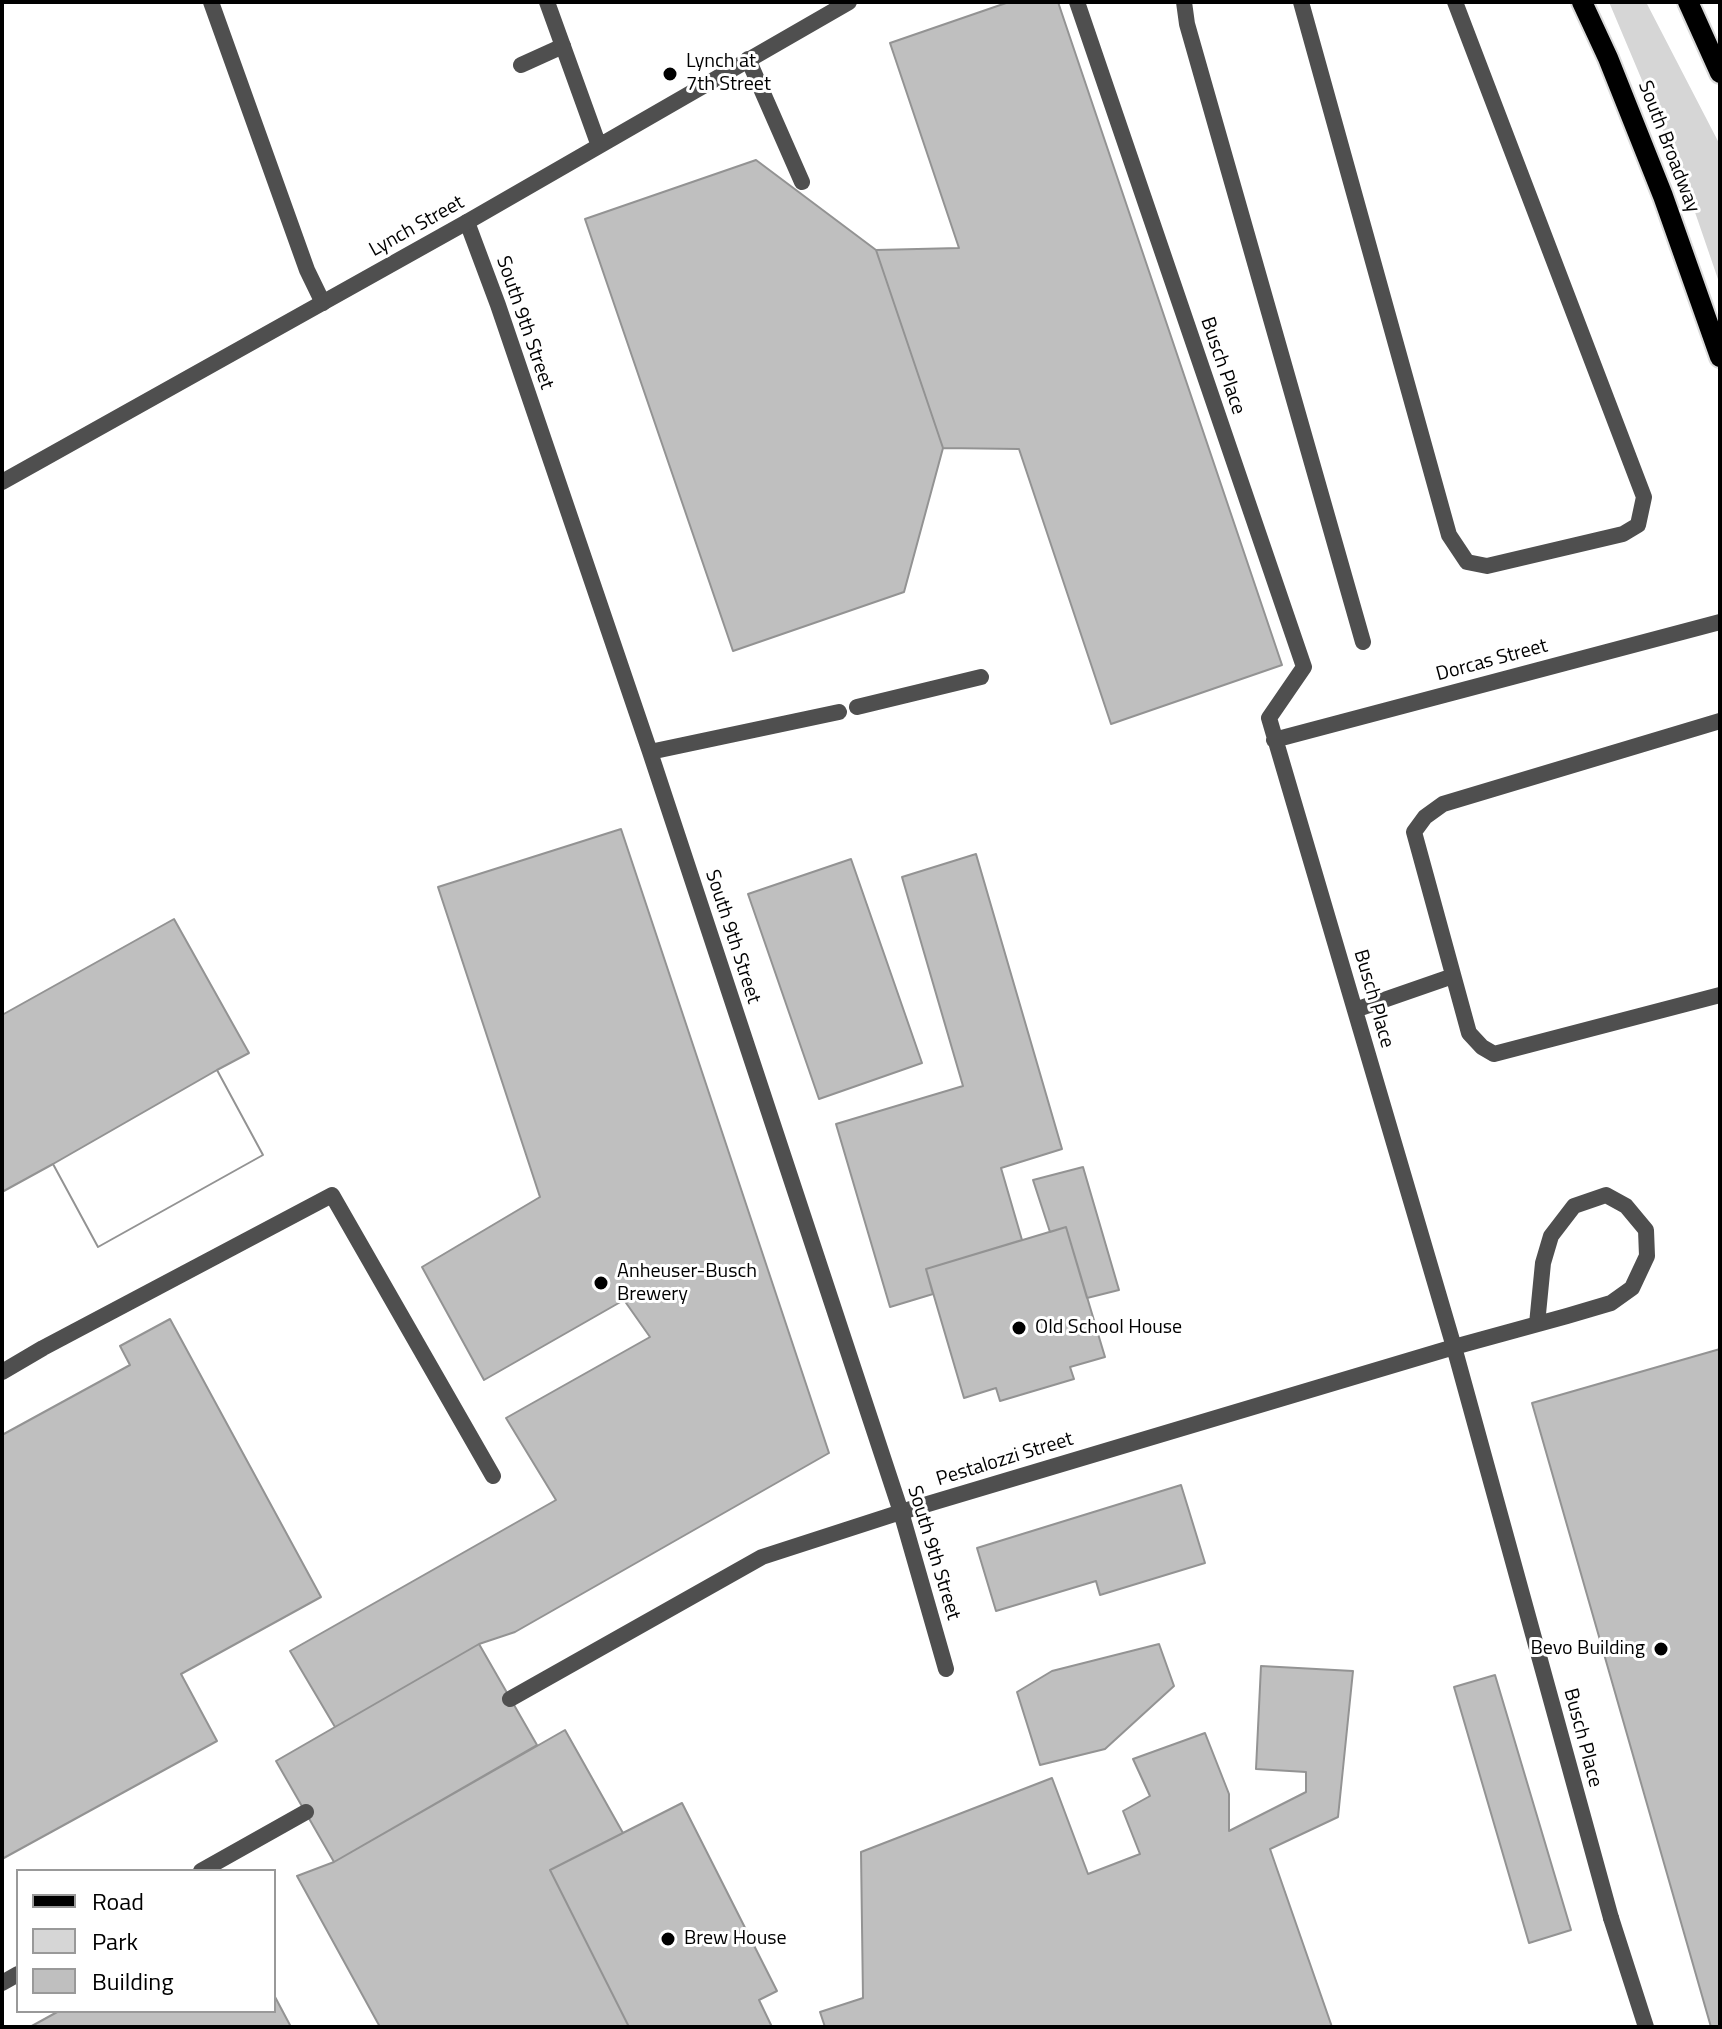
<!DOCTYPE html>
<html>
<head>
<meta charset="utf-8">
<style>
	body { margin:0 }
	#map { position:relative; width:1722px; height:2029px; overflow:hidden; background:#fff; font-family:"Titillium Web",sans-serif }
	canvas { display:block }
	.frame { position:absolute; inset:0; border:4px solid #000; pointer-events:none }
	.legend { position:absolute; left:16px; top:1869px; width:260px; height:144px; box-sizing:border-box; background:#fff; border:2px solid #999; margin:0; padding:10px 14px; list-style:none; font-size:24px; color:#000 }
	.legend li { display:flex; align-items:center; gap:16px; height:40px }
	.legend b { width:40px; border:2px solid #999 }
</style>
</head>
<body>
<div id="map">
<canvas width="1722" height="2029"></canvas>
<div class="frame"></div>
<ul class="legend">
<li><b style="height:10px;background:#000"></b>Road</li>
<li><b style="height:22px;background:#d6d6d6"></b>Park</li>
<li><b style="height:22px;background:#bfbfbf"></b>Building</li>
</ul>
</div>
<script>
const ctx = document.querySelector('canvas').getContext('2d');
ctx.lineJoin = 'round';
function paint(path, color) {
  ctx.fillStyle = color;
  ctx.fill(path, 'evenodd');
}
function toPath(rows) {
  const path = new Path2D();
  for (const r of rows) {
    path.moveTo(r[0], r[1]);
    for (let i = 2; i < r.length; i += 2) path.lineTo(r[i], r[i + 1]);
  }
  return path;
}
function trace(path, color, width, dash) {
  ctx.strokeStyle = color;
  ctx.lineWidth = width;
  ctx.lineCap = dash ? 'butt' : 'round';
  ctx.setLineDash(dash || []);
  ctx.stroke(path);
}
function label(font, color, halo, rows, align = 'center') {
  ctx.font = font + ' "Titillium Web",sans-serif';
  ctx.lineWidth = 6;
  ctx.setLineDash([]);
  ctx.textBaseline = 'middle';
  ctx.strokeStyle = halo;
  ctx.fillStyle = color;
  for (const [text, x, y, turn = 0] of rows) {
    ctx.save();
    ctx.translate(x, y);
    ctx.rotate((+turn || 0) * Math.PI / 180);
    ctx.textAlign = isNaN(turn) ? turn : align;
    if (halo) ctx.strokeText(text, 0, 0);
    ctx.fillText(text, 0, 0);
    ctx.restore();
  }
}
const green = toPath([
	[1609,2,1646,2,1720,145,1720,285,1686,186,1688,177,1684,170,1679,168]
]);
const building = toPath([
	[1009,2,1058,2,1282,665,1111,724,1019,449,943,448,876,250,959,248,890,43,1009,2],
	[756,160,876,250,943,448,904,592,733,651,585,219,756,160],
	[621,829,829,1453,515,1632,479,1644,335,1727,290,1651,556,1500,506,1418,650,1337,624,1300,484,1380,422,1267,540,1197,438,887,621,829],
	[976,854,1062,1149,1001,1168,1022,1240,926,1269,933,1294,890,1307,836,1124,963,1086,902,877,976,854],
	[851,859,922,1063,819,1099,748,894,851,859],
	[174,919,249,1053,217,1070,263,1155,98,1247,53,1164,2,1192,2,1015,174,919],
	[217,1070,263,1155,98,1247,53,1164,217,1070],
	[1083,1167,1119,1290,1087,1298,1066,1227,1050,1232,1033,1180,1083,1167],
	[1066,1227,1105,1357,1070,1367,1074,1379,1000,1401,996,1388,964,1398,926,1269,1066,1227],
	[170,1319,321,1597,181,1674,217,1741,2,1859,2,1435,130,1365,120,1346,170,1319],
	[1720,1349,1720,2027,1711,2027,1532,1403,1720,1349],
	[1181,1485,1205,1563,1100,1595,1096,1581,996,1611,977,1548,1181,1485],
	[479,1644,537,1745,334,1862,276,1761,479,1644],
	[1159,1644,1174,1686,1105,1749,1040,1765,1017,1692,1052,1671,1159,1644],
	[1261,1666,1353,1671,1338,1817,1270,1849,1332,2027,825,2027,820,2012,863,1998,861,1852,1052,1778,1088,1874,1140,1854,1123,1811,1150,1796,1133,1759,1205,1733,1229,1794,1229,1831,1306,1792,1306,1772,1256,1769,1261,1666],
	[1495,1675,1571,1930,1529,1943,1454,1687,1495,1675],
	[565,1730,623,1833,550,1870,629,2027,380,2027,297,1876,334,1862,565,1730],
	[682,1803,777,1991,759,2000,772,2027,629,2027,550,1870,682,1803],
	[274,1995,291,2027,30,2027,59,2011,274,2011,274,1995]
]);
const lane = toPath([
	[211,2,307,270,323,303],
	[1077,2,1304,667,1269,718,1454,1347,1611,1918],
	[1184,2,1187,24,1363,642],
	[1301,2,1449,535,1467,562,1487,566,1623,534,1638,525,1644,497,1455,2],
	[748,59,802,182],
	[521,65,563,46],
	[467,222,498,305,650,752,901,1512,946,1669],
	[857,707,981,677],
	[1720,721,1443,804,1425,817,1414,832,1469,1033,1482,1047,1494,1054,1720,995],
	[1274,740,1720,622],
	[650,752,839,712],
	[1355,1010,1453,976],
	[2,1372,43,1348,332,1195,493,1476],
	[510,1699,762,1557,901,1512,1454,1347,1567,1316,1611,1303,1632,1288,1647,1256,1646,1230,1626,1206,1606,1195,1574,1206,1551,1236,1543,1263,1537,1324],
	[201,1871,306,1812],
	[2,1983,18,1974]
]);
const street = toPath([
	[547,2,599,146],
	[2,482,467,222,849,2],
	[1611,1918,1646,2027]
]);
const primary = toPath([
	[1582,2,1608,58,1663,196,1720,357],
	[1688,2,1720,73]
]);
const markers = [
	[670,74,8,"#000"],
	[601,1283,8,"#000"],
	[1019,1328,8,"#000"],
	[1661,1649,8,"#000"],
	[668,1939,8,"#000"]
];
const poiNames = [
	["Lynch at",686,62],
	["7th Street",686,85],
	["Anheuser-Busch",617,1272],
	["Brewery",617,1295],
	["Old School House",1035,1328],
	["Bevo Building",1645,1649,"right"],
	["Brew House",684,1939]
];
const streetNames = [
	["South Broadway",1668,147,69],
	["Lynch Street",417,227,-29],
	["South 9th Street",524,323,71],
	["Busch Place",1222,366,71],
	["Dorcas Street",1492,661,-15],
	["South 9th Street",732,937,72],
	["Busch Place",1373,999,74],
	["Pestalozzi Street",1005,1460,-17],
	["South 9th Street",933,1553,73],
	["Busch Place",1582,1738,75]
];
paint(green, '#d6d6d6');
paint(building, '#bfbfbf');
trace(building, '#939393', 2);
trace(primary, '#dbdbdb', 24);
trace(lane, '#4f4f4f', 16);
trace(street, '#4f4f4f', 16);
trace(primary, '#000', 20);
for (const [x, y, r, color] of markers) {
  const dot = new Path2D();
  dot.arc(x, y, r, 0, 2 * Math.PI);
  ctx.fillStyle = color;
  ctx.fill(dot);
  trace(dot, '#fff', 3);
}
label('20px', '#000', '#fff', poiNames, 'left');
label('20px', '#000', '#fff', streetNames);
</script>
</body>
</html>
